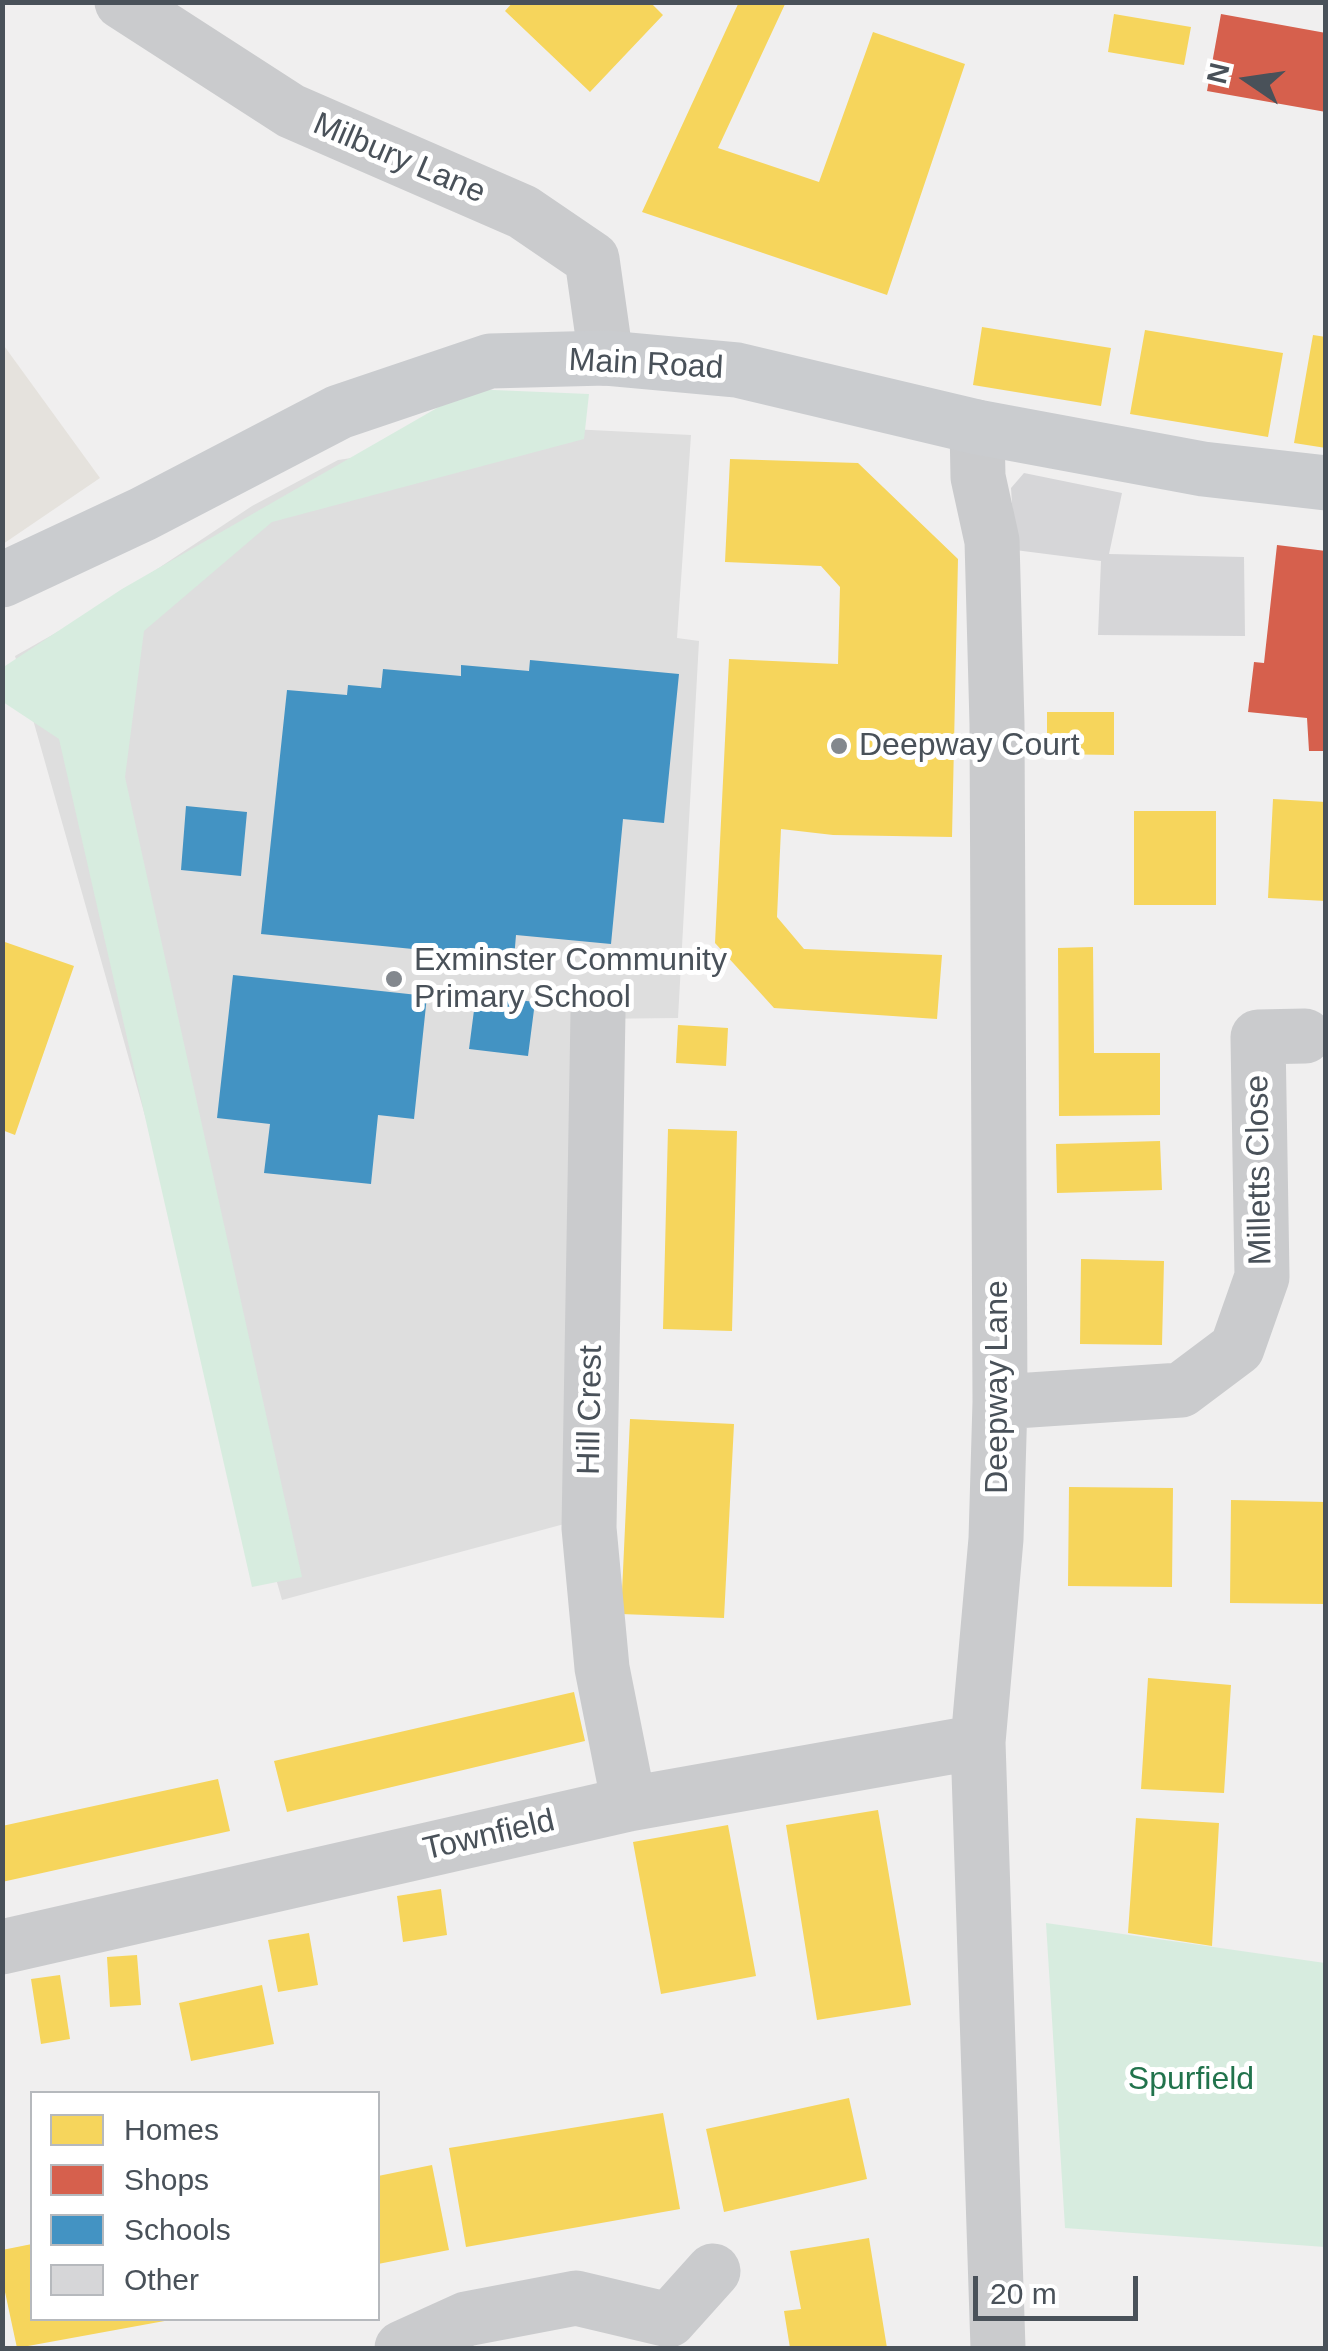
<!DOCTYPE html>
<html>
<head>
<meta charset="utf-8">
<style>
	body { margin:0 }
	#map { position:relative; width:1328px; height:2351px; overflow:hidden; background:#f0efef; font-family:Helvetica,sans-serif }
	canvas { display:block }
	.frame { position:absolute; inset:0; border:5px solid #495159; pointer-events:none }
	.legend { position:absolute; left:30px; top:2091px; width:350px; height:230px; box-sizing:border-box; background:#fff; border:2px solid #b6b9bd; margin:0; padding:12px 18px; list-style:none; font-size:30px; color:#495159 }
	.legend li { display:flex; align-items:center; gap:20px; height:50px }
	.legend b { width:50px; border:2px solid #b6b9bd }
	.north { position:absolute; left:1198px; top:30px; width:100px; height:100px; -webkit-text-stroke:8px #fff; paint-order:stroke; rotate:283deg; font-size:28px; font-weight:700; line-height:40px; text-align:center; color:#495159 }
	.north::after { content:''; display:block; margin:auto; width:35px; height:45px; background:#495159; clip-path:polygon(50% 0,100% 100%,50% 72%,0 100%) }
	.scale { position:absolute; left:973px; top:2276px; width:165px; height:45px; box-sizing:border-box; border:5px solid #495159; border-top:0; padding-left:12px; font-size:30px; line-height:35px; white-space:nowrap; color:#495159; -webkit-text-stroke:8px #fff; paint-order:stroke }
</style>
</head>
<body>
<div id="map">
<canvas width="1328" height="2351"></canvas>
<div class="frame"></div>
<ul class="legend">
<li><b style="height:28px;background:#f6d55c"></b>Homes</li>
<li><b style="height:28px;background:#d6604d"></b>Shops</li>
<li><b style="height:28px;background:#4393c3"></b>Schools</li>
<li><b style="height:28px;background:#d6d6d8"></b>Other</li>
</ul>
<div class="north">N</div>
<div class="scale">20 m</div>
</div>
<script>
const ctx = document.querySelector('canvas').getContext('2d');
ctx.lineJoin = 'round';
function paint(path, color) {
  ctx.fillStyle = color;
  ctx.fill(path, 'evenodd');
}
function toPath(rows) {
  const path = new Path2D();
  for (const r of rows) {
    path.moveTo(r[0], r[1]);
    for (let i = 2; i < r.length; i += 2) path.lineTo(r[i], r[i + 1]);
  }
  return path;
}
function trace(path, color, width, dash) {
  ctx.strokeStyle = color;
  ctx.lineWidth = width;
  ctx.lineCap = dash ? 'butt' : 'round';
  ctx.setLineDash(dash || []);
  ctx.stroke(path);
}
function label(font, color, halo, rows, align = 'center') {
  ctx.font = font + ' Helvetica,sans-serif';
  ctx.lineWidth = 10;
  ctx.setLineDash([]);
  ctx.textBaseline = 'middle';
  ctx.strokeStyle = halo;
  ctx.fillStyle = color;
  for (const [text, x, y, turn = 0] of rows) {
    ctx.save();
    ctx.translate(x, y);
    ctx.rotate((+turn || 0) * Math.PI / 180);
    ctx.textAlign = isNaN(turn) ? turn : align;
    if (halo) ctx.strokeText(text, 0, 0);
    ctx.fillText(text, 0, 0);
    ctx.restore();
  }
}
const commercial = toPath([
	[2,343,100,478,3,544,2,544]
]);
const education = toPath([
	[551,428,691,435,677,638,699,641,678,1018,588,1019,568,1523,282,1600,15,656,91,613,252,506,338,460]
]);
const green = toPath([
	[470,389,589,394,584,439,272,522,144,631,125,777,302,1577,252,1587,59,739,3,702,2,668,122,589],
	[1046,1923,1325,1963,1325,2247,1065,2228]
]);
const homes = toPath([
	[513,2,650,2,663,15,590,92,505,11],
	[739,2,786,2,718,148,819,182,873,32,965,64,887,295,642,212],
	[1114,14,1191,27,1184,65,1108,52],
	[982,327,1111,348,1101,406,973,385],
	[1145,330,1283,353,1268,437,1130,414],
	[1313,335,1326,337,1326,448,1294,443],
	[730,459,858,463,958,559,952,837,833,835,781,829,777,917,804,949,942,955,937,1019,774,1008,715,943,729,659,838,664,840,587,821,566,725,562],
	[1047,712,1114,712,1114,755,1047,754],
	[1273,799,1326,802,1326,901,1268,898],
	[1134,811,1216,811,1216,905,1134,905],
	[2,941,74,966,15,1135,2,1130],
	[1093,947,1094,1053,1160,1053,1160,1115,1059,1116,1058,948],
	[678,1025,728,1028,726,1066,676,1063],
	[668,1129,737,1131,732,1331,663,1329],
	[1160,1141,1162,1190,1057,1193,1056,1144],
	[1081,1259,1164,1261,1162,1345,1080,1344],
	[630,1419,734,1424,724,1618,621,1614],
	[1069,1487,1173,1488,1172,1587,1068,1586],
	[1231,1500,1326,1502,1325,1604,1230,1603],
	[1148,1678,1231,1685,1224,1793,1141,1789],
	[574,1692,585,1741,287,1812,274,1761],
	[218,1779,230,1831,2,1882,2,1826],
	[878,1810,911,2005,817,2020,786,1825],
	[1136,1818,1219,1823,1212,1946,1128,1933],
	[728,1825,756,1976,661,1994,633,1842],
	[441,1889,447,1935,403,1942,397,1896],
	[309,1933,318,1985,278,1992,268,1940],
	[137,1955,141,2005,110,2007,107,1957],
	[60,1975,70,2039,41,2044,31,1979],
	[262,1985,274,2044,191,2061,179,2003],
	[849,2098,867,2179,724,2212,706,2129],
	[663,2113,680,2209,466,2247,449,2148],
	[432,2165,449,2250,378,2264,378,2176],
	[869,2238,887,2348,790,2348,784,2311,801,2309,790,2251],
	[32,2244,32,2318,170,2320,17,2348,2,2278,2,2250]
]);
const shops = toPath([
	[1221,14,1326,33,1326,112,1207,91],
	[1277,545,1326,551,1326,751,1309,751,1307,718,1248,712,1254,662,1264,663]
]);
const schools = toPath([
	[530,660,679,674,664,823,623,819,611,944,516,935,514,959,261,934,287,690,347,695,348,685,381,688,383,669,461,676,461,665,529,671],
	[186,806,247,812,241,876,181,870],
	[233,975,427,996,414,1119,378,1115,371,1184,264,1173,270,1124,217,1118],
	[476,995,535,1002,528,1056,469,1049]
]);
const building = toPath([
	[1024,473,1122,493,1109,554,1244,557,1245,636,1098,635,1101,561,1015,550,1011,488]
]);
const street = toPath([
	[122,2,291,111,523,212,592,259,606,358],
	[977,427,978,477,992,541,997,724,1000,1402,996,1539,978,1742,998,2348],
	[598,1013,589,1528,602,1668,629,1804],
	[1000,1402,1181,1390,1237,1348,1262,1277,1258,1037,1305,1036],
	[2,1947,629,1804,978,1742],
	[402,2348,466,2319,576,2298,669,2320,713,2271]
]);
const secondary = toPath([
	[2,580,143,514,339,412,490,361,606,358,737,370,977,427,1203,469,1326,483]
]);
const markers = [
	[839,746,10,"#83888e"],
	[394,979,10,"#83888e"]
];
const streetNames = [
	["Milbury Lane",399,159,23],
	["Main Road",646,365,3],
	["Milletts Close",1260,1170,-91],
	["Deepway Lane",998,1387,-90],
	["Hill Crest",591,1410,-89],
	["Townfield",489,1836,-13]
];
const poiNames = [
	["Deepway Court",859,746],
	["Exminster Community",414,961],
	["Primary School",414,998]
];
const parkNames = [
	["Spurfield",1191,2080]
];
paint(commercial, '#e5e2dd');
paint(education, '#dedede');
paint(green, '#d7ecdf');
paint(homes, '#f6d55c');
paint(shops, '#d6604d');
paint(schools, '#4393c3');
paint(building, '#d6d6d8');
trace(street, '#cacbcd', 55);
trace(secondary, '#cacccf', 55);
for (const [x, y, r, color] of markers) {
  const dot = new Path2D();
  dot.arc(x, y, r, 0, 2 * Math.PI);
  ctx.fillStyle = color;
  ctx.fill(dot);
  trace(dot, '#fff', 4);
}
label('32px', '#495159', '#fff', streetNames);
label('32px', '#495159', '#fff', poiNames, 'left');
label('32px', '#21734c', '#fff', parkNames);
</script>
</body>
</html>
